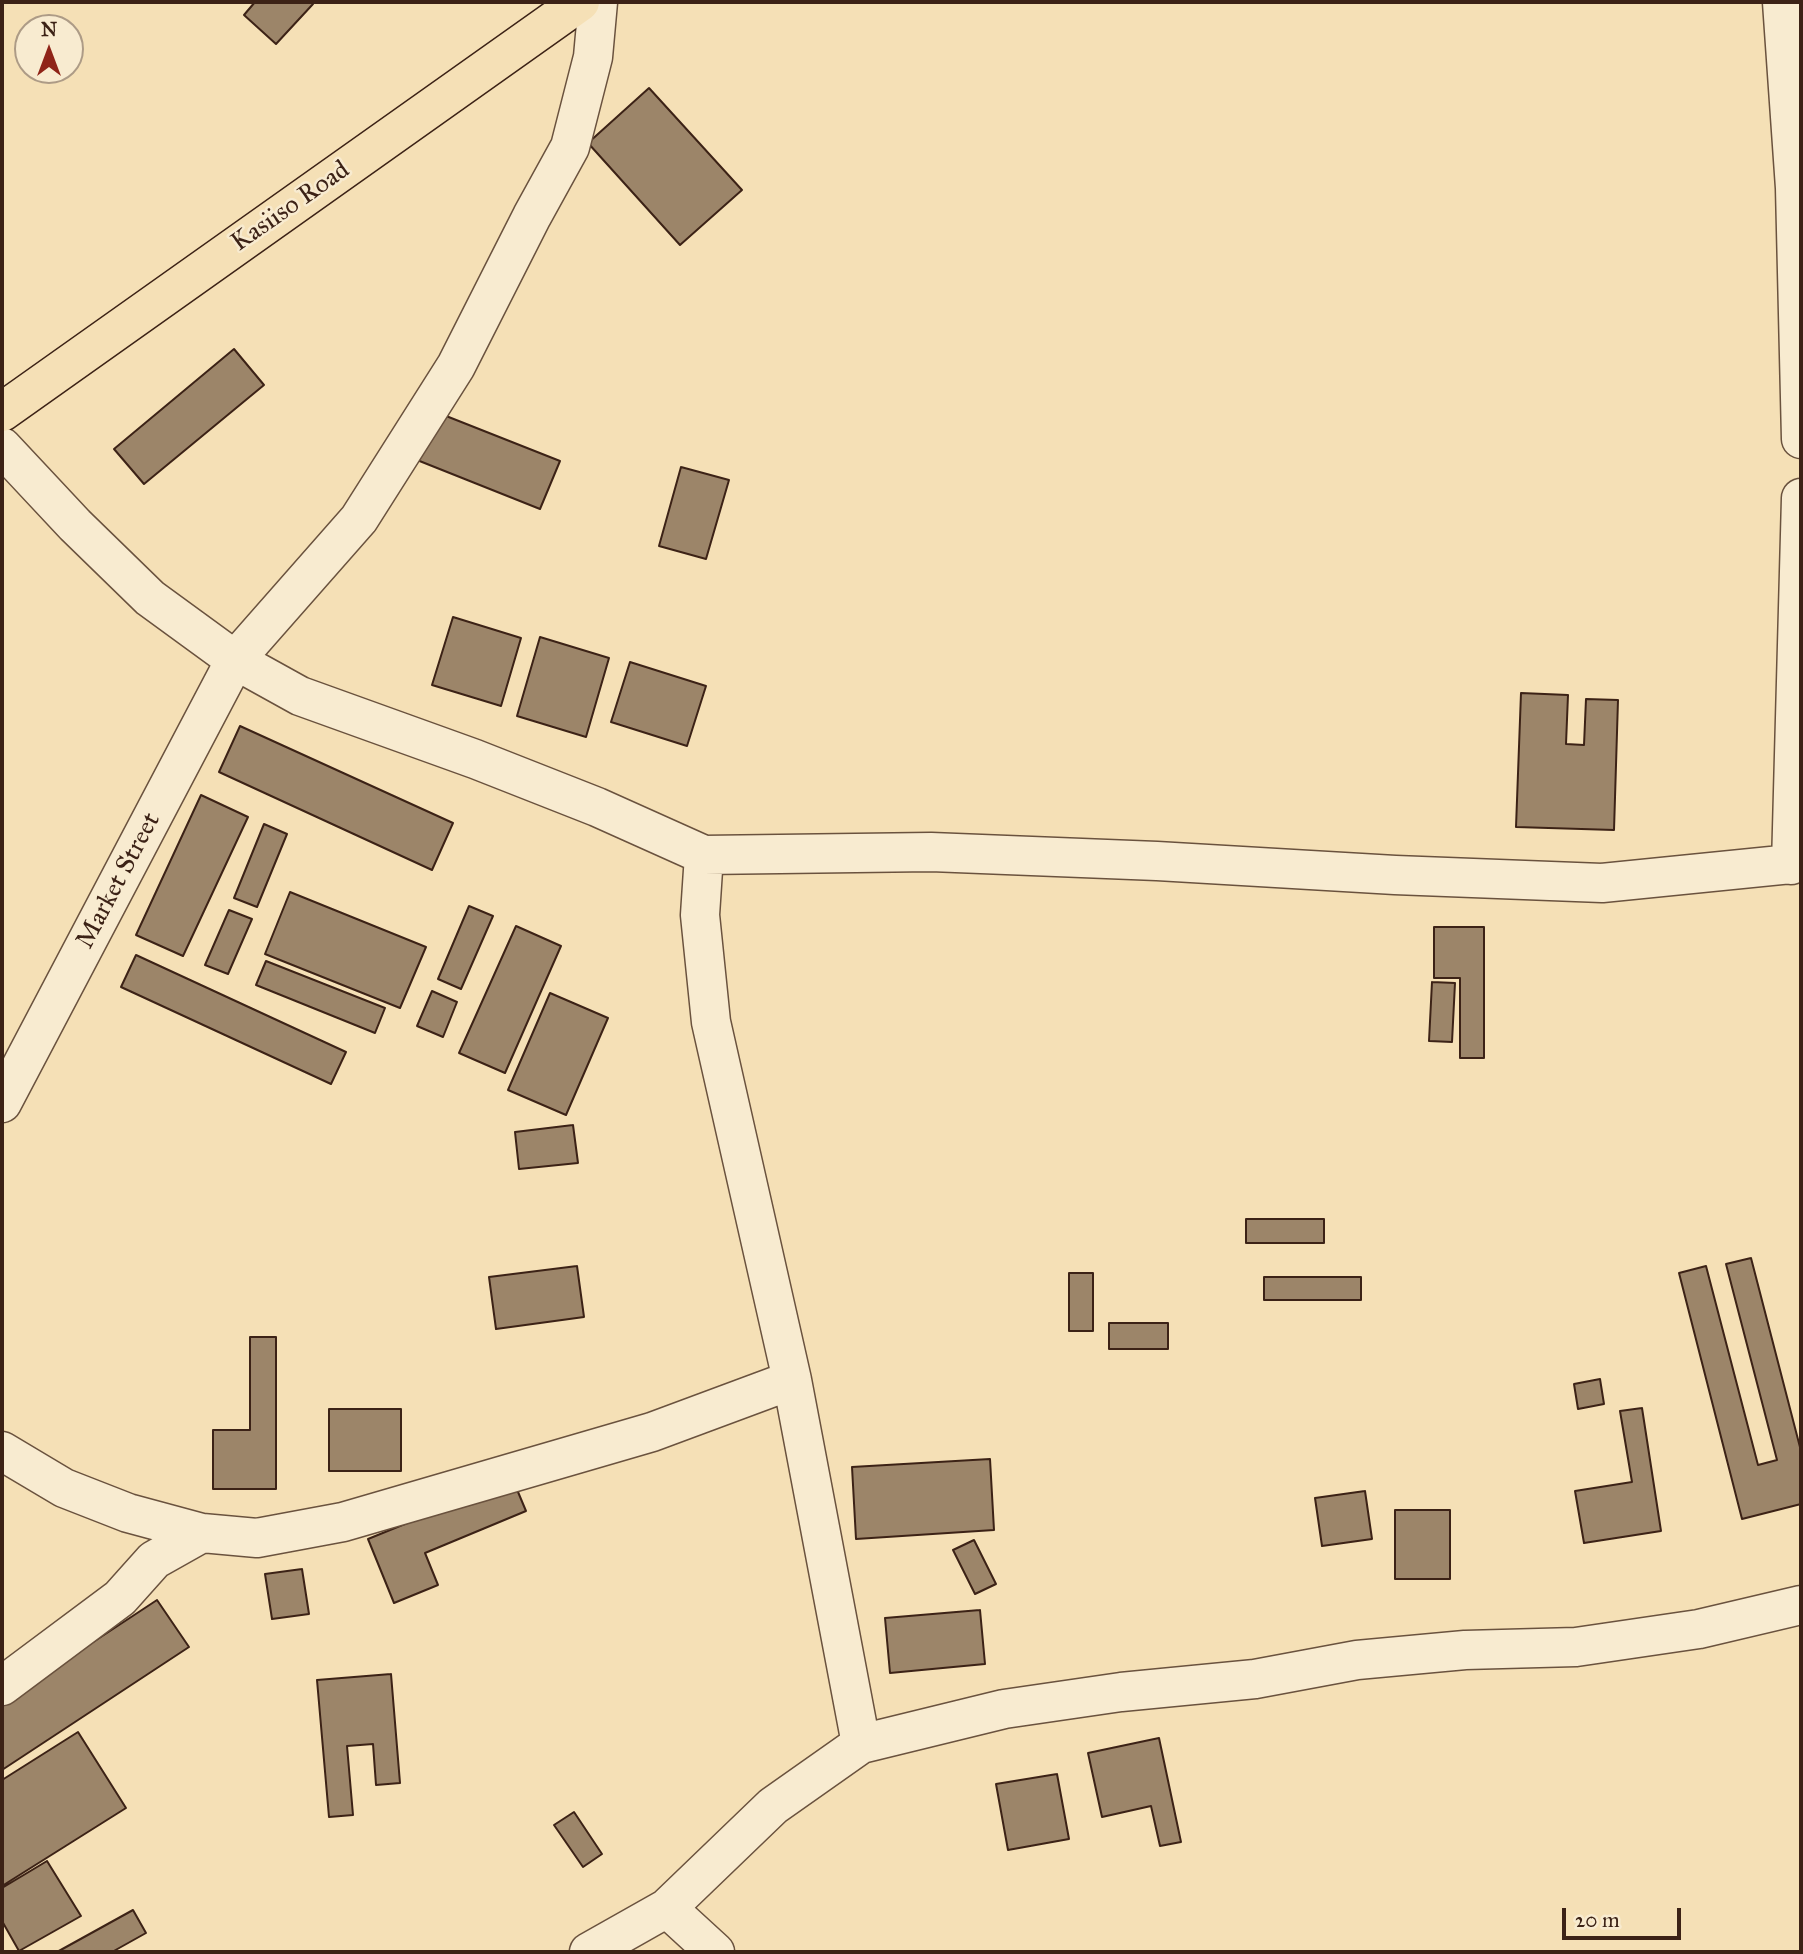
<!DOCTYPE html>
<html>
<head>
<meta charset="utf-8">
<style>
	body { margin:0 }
	#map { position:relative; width:1803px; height:1954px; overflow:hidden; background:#f5e0b6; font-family:"IM FELL Great Primer",serif }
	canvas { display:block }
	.frame { position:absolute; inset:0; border:4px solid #3c2216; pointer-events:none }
	.north { position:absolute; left:14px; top:14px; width:70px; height:70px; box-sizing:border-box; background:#f8ebd0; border:2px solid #ad9b86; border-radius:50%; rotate:0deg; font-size:19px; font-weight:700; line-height:28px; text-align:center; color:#3c2216 }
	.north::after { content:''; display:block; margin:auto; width:24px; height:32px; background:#8f2418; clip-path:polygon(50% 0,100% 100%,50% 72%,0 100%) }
	.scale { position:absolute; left:1562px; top:1908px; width:119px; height:32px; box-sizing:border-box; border:4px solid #3c2216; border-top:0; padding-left:9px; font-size:21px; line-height:24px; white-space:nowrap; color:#3c2216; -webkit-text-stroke:5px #f8ebd0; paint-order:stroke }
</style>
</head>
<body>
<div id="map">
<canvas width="1803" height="1954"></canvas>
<div class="frame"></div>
<div class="north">N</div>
<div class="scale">20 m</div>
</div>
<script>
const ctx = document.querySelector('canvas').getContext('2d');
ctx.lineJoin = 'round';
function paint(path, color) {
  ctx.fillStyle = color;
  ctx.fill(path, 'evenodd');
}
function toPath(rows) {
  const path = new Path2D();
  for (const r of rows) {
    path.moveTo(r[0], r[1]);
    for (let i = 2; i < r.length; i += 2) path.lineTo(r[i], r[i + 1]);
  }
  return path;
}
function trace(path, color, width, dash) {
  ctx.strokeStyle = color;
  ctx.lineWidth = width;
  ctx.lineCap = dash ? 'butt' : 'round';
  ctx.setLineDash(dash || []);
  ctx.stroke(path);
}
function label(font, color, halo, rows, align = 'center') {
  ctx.font = font + ' "IM FELL Great Primer",serif';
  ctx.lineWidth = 5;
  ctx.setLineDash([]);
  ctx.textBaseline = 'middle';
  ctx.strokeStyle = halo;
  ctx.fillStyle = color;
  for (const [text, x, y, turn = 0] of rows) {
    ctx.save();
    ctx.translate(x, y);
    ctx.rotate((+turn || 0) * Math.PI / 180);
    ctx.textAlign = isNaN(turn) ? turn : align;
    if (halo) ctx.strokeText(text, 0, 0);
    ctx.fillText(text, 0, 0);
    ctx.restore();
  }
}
const building = toPath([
	[255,2,311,2,313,4,276,44,244,15,255,2],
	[649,88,742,190,680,245,588,143,649,88],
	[234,349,264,385,144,484,114,449,234,349],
	[436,412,560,461,540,509,417,460,436,412],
	[681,467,729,480,706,559,659,546,681,467],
	[453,617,521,638,501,706,432,685,453,617],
	[540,637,609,658,586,737,517,716,540,637],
	[630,662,706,686,687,746,611,722,630,662],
	[1521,693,1568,695,1566,744,1584,745,1586,699,1618,700,1614,830,1516,827,1521,693],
	[240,726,453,823,432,870,219,772,240,726],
	[201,795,248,817,183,956,136,935,201,795],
	[264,824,287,834,257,907,234,898,264,824],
	[290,892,426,947,400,1008,265,954,290,892],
	[469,906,493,916,461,989,438,979,469,906],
	[229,910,252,919,228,974,205,965,229,910],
	[516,926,561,946,505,1073,459,1053,516,926],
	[1434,927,1484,927,1484,1058,1460,1058,1460,978,1434,978,1434,927],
	[136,955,346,1052,331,1084,121,987,136,955],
	[266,961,385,1008,375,1033,256,985,266,961],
	[1432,982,1455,983,1452,1042,1429,1041,1432,982],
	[432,991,457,1002,443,1037,417,1026,432,991],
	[550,993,608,1018,566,1115,508,1090,550,993],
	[573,1125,578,1163,519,1169,515,1132,573,1125],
	[1246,1219,1324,1219,1324,1243,1246,1243,1246,1219],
	[1751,1258,1801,1451,1801,1504,1742,1519,1679,1273,1706,1266,1758,1465,1777,1460,1726,1264,1751,1258],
	[577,1266,584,1317,496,1329,489,1277,577,1266],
	[1069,1273,1093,1273,1093,1331,1069,1331,1069,1273],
	[1264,1277,1361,1277,1361,1300,1264,1300,1264,1277],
	[1109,1323,1168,1323,1168,1349,1109,1349,1109,1323],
	[250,1337,276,1337,276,1489,213,1489,213,1430,250,1430,250,1337],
	[1600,1379,1604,1404,1578,1409,1574,1384,1600,1379],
	[1642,1408,1661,1531,1584,1543,1575,1491,1632,1482,1620,1411,1642,1408],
	[329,1409,401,1409,401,1471,329,1471,329,1409],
	[990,1459,994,1530,856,1539,852,1467,990,1459],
	[513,1480,526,1511,425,1553,438,1585,394,1603,368,1539,513,1480],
	[1365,1491,1372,1539,1322,1546,1315,1498,1365,1491],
	[1395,1510,1450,1510,1450,1579,1395,1579,1395,1510],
	[974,1540,996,1584,975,1594,953,1550,974,1540],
	[302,1569,309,1614,272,1619,265,1574,302,1569],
	[157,1600,189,1647,2,1770,2,1702,157,1600],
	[980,1610,985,1664,890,1673,885,1618,980,1610],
	[391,1674,400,1783,376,1785,373,1744,347,1746,353,1815,329,1817,317,1680,391,1674],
	[78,1732,126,1808,2,1886,2,1780,78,1732],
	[1159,1738,1181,1842,1160,1846,1151,1806,1102,1817,1088,1753,1159,1738],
	[1057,1774,1069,1839,1008,1850,996,1784,1057,1774],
	[574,1812,602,1854,583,1867,554,1825,574,1812],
	[47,1861,81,1916,19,1951,2,1921,2,1888,47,1861],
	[133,1910,146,1933,112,1952,57,1952,133,1910]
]);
const minor = toPath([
	[1782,2,1795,188,1801,439],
	[2,447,75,525,150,598,235,660,300,696,475,759,597,807,704,855,931,852,1157,861,1395,875,1602,883,1801,863],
	[704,855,700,915,711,1022,792,1380,861,1744],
	[1791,865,1801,498],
	[2,1103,235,660,359,519,456,366,532,216,570,147,593,57,598,2],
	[2,1451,64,1488,128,1513,202,1533,257,1538,343,1522,652,1432,792,1380],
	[2,1686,120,1598,154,1560,202,1533],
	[667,1908,715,1952],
	[589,1952,667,1908,773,1806,861,1744,1004,1709,1121,1692,1255,1679,1357,1660,1465,1650,1576,1647,1699,1629,1801,1605]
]);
const major = toPath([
	[2,412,580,2]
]);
const streetNames = [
	["Kasiiso Road",291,207,-35],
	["Market Street",119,881,-62]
];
paint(building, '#9c8569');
trace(building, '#3c2216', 2);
trace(minor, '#6a523e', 41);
trace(major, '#3c2216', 41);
trace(minor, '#f8ebd0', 38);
trace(major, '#f5e0b6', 38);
label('26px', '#3c2216', '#f8ebd0', streetNames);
</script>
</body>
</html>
